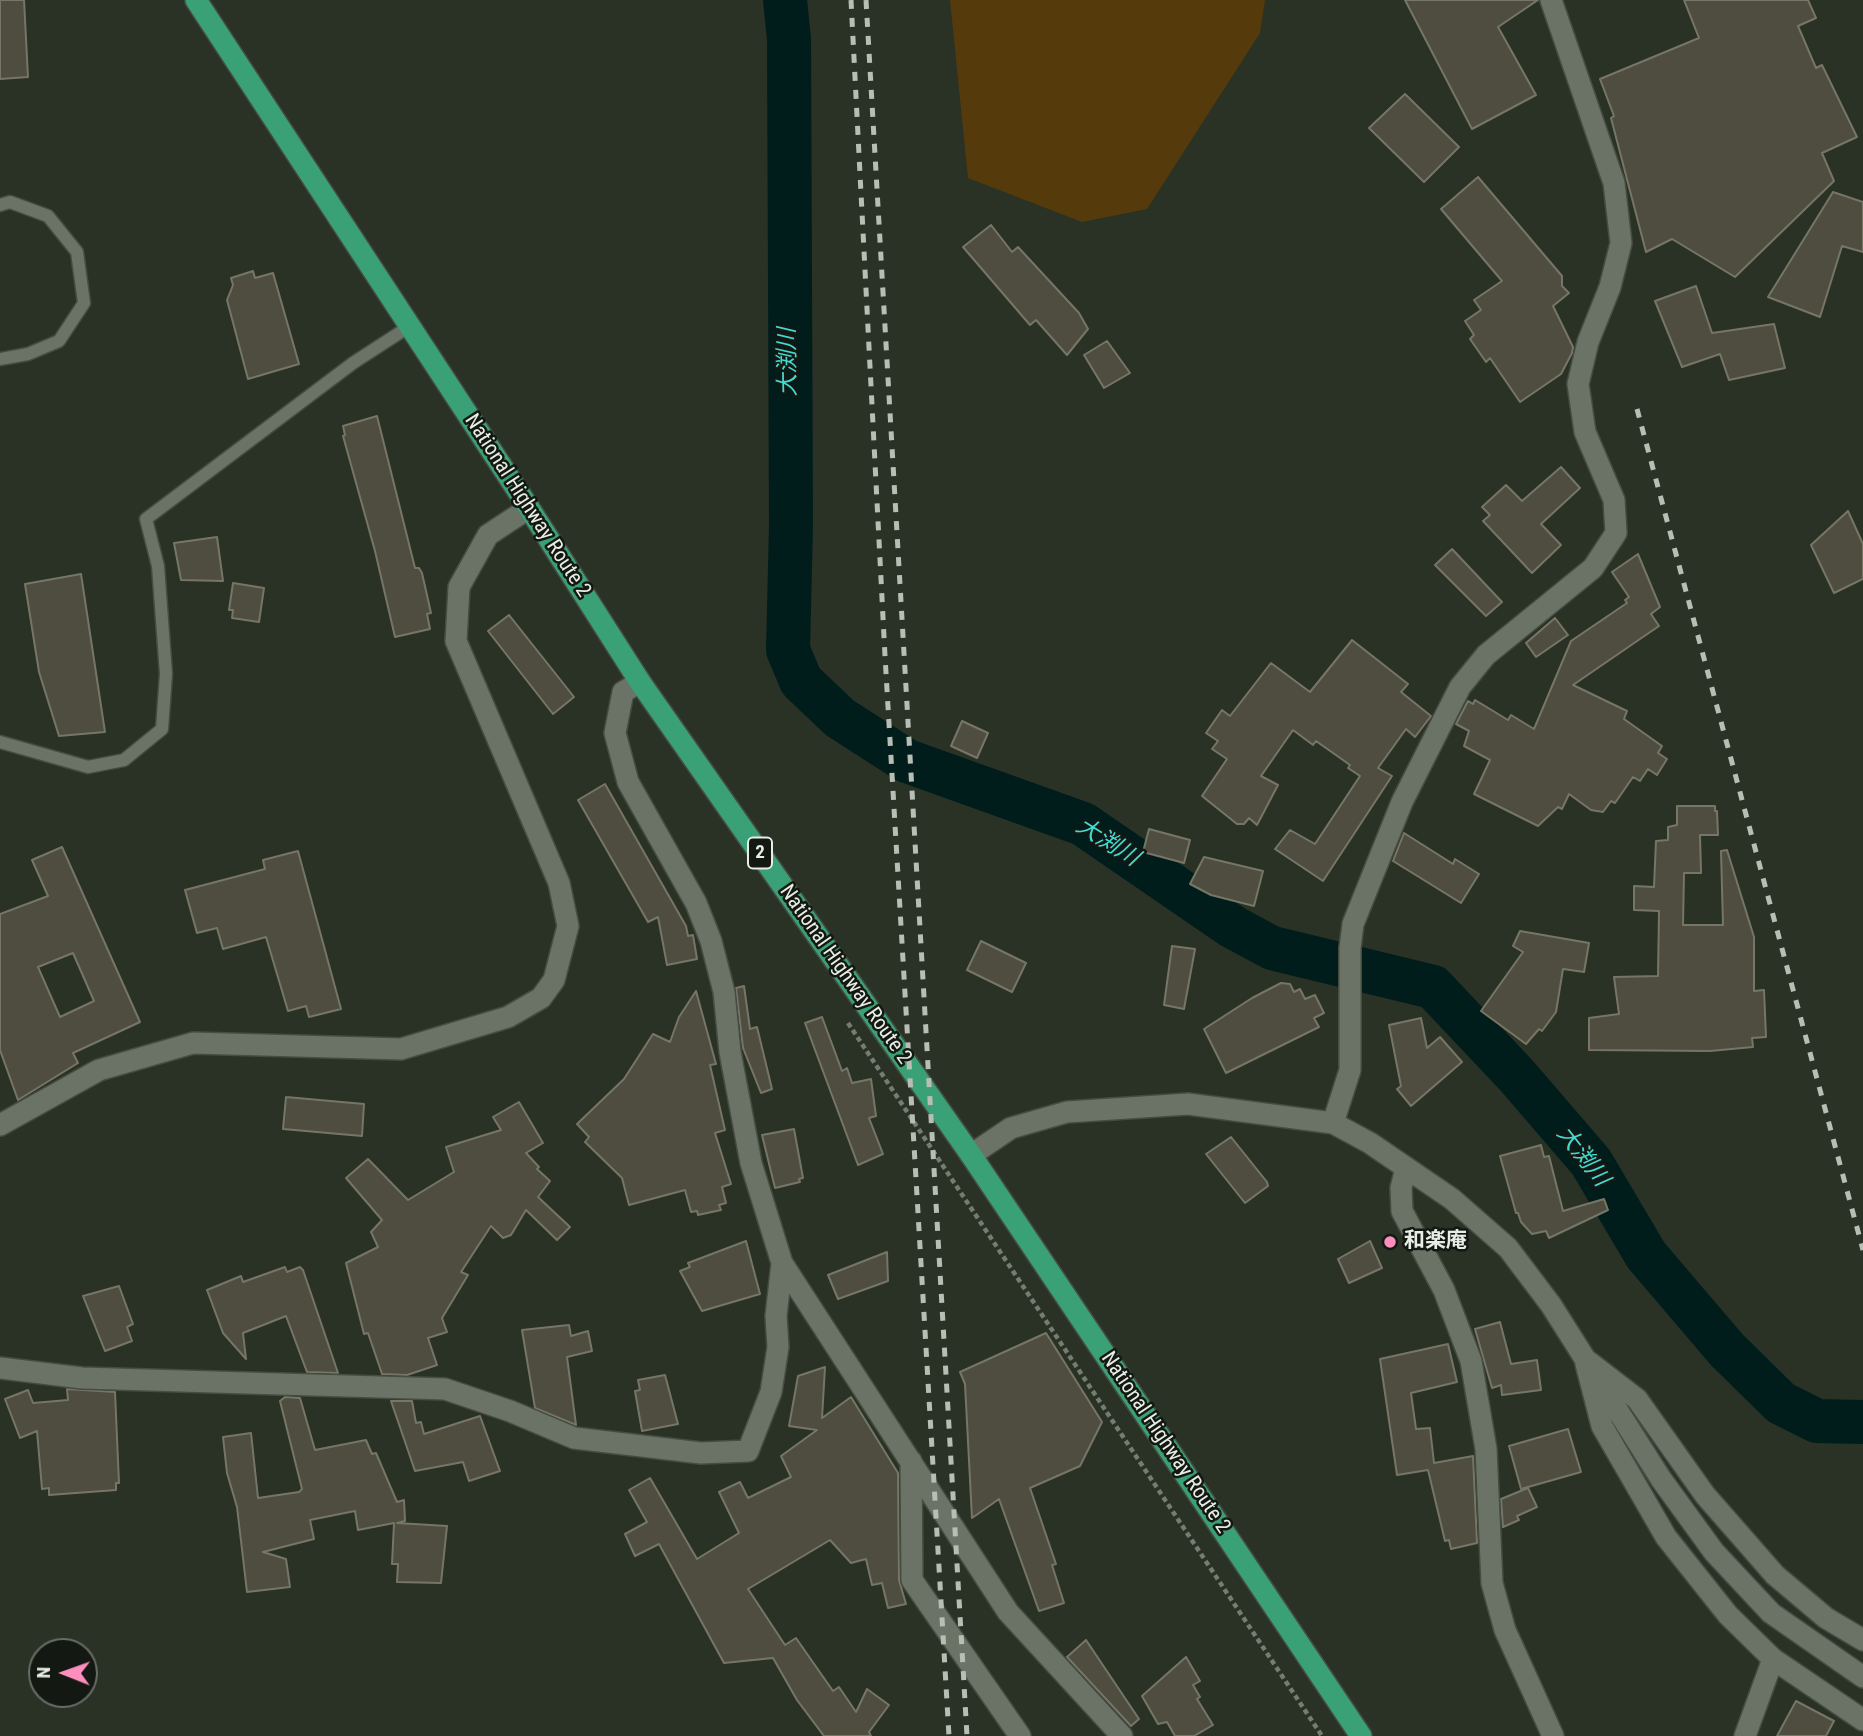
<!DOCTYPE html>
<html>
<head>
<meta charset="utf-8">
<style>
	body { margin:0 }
	#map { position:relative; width:1863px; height:1736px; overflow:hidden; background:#2a3125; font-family:"Roboto Condensed",sans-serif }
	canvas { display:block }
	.north { position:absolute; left:28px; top:1638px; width:70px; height:70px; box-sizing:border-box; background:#141812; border:2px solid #696d66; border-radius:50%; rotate:271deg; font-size:19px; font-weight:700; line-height:28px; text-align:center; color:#e8ede5 }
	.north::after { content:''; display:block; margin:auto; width:24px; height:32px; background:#fe8ebe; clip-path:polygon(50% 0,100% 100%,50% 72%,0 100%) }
</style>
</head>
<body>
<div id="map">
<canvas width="1863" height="1736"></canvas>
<div class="north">N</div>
</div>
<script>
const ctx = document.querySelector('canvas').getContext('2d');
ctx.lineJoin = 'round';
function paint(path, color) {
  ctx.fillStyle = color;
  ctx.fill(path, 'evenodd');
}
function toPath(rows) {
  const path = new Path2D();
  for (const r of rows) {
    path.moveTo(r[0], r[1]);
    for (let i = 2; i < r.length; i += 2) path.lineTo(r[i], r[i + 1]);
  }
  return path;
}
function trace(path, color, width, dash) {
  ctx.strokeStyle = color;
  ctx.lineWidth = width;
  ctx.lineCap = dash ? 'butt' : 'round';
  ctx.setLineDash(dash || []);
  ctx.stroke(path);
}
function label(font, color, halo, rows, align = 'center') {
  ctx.font = font + ' "Roboto Condensed","Noto Sans JP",sans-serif';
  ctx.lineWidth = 5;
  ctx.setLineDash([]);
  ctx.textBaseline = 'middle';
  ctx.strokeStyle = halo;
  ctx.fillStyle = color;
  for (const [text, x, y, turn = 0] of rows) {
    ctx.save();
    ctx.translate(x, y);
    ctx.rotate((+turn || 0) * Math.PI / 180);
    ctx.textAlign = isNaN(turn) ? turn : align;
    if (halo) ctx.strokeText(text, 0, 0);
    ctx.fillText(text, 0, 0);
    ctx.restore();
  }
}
const green = toPath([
	[950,0,1265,0,1260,33,1147,209,1082,222,968,178]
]);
const river = toPath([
	[785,0,789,39,791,525,788,650,801,681,840,718,907,761,1083,824,1233,927,1272,948,1433,987,1517,1076,1591,1162,1646,1255,1727,1350,1781,1403,1817,1421,1863,1422]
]);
const building = toPath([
	[0,0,24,0,28,77,0,79,0,0],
	[1405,0,1538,0,1498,27,1536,95,1472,129,1405,0],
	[1684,0,1808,0,1816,18,1798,26,1816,68,1822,65,1857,137,1822,153,1834,181,1735,277,1672,239,1646,252,1611,118,1614,116,1600,79,1699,38,1684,0],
	[1405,94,1459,147,1424,182,1369,128,1405,94],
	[1478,177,1562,276,1562,286,1569,293,1553,306,1573,347,1572,353,1561,374,1520,402,1490,358,1486,362,1470,339,1474,335,1465,321,1481,310,1474,300,1502,281,1441,209,1478,177],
	[1833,192,1863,202,1863,252,1842,246,1820,317,1768,297,1833,192],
	[991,225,1012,252,1018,247,1079,313,1088,329,1067,355,1036,320,1030,325,963,247,991,225],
	[253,271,255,278,273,273,299,364,248,379,227,300,233,285,231,278,253,271],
	[1696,286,1712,333,1774,324,1785,368,1729,380,1720,354,1682,367,1655,301,1696,286],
	[1107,341,1130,373,1104,388,1084,355,1107,341],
	[377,416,415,568,419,568,422,573,431,613,427,614,430,629,395,637,375,551,343,436,345,435,343,426,377,416],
	[1561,467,1580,488,1541,524,1561,545,1532,573,1483,521,1490,515,1482,507,1506,485,1522,501,1561,467],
	[1848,511,1863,544,1863,579,1834,593,1811,545,1848,511],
	[217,537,223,581,181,580,174,543,217,537],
	[1452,549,1502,602,1486,616,1435,565,1452,549],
	[1638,554,1660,607,1651,614,1659,626,1573,685,1627,711,1624,719,1662,746,1658,753,1667,759,1657,775,1648,769,1640,781,1633,777,1615,803,1611,801,1603,812,1591,810,1569,794,1562,809,1558,807,1538,826,1474,794,1490,760,1464,746,1469,731,1456,724,1468,701,1473,704,1475,700,1508,720,1511,715,1534,729,1571,641,1627,603,1625,600,1629,597,1612,572,1638,554],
	[81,574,105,732,59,736,39,672,25,584,81,574],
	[233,583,264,588,259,622,232,618,233,610,229,610,233,583],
	[509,615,574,697,553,714,488,631,509,615],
	[1555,618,1568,635,1536,657,1526,643,1555,618],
	[1352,640,1408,684,1401,692,1431,716,1415,737,1406,729,1378,768,1392,776,1323,881,1275,849,1290,830,1315,844,1360,776,1348,768,1350,765,1316,741,1313,745,1293,730,1261,776,1278,785,1257,825,1249,818,1244,824,1237,824,1202,796,1227,759,1212,749,1218,741,1206,733,1222,710,1230,716,1271,663,1310,692,1352,640],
	[962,721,988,733,977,758,951,746,962,721],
	[605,784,686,926,688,936,693,935,697,959,667,965,658,917,648,922,578,800,605,784],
	[1677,806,1715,806,1715,811,1717,811,1718,835,1700,835,1701,873,1684,873,1683,925,1723,925,1721,851,1727,850,1754,937,1754,991,1764,990,1766,1037,1752,1038,1753,1047,1710,1051,1589,1050,1589,1018,1619,1014,1614,977,1658,976,1659,911,1634,910,1634,886,1654,887,1656,841,1668,840,1668,827,1677,825,1677,806],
	[1149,829,1190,840,1184,863,1143,852,1149,829],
	[1404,833,1453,864,1455,859,1479,874,1461,903,1393,861,1404,833],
	[62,847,140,1022,73,1053,78,1063,18,1100,0,1050,0,914,48,896,32,860,62,847],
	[73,953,94,1001,60,1017,38,967,73,953],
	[298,851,341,1009,309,1017,306,1006,288,1011,266,937,223,949,217,928,197,933,185,890,265,869,263,860,298,851],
	[1204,857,1263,871,1254,906,1211,895,1190,884,1204,857],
	[1520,931,1589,943,1584,972,1563,969,1556,1012,1542,1031,1539,1029,1526,1044,1481,1011,1523,952,1513,946,1520,931],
	[981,941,1026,963,1012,992,967,970,981,941],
	[1172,946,1195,949,1184,1009,1164,1005,1172,946],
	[1281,983,1290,984,1294,992,1300,989,1305,999,1315,995,1324,1013,1314,1018,1319,1027,1226,1073,1204,1029,1252,998,1281,983],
	[744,986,750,1029,757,1027,772,1089,761,1093,743,1048,736,988,744,986],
	[696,991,716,1064,710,1065,725,1130,715,1133,731,1184,722,1187,726,1203,719,1205,721,1210,698,1215,697,1211,691,1212,685,1190,629,1205,622,1178,585,1142,589,1137,577,1124,624,1079,653,1034,670,1042,679,1017,696,991],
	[822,1017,842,1071,847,1068,852,1083,871,1079,876,1116,869,1118,883,1154,858,1165,805,1023,822,1017],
	[1421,1018,1427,1048,1440,1037,1462,1062,1411,1106,1397,1089,1401,1086,1389,1025,1421,1018],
	[286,1097,364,1104,362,1136,283,1129,286,1097],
	[519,1102,543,1143,526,1153,539,1167,537,1169,550,1181,538,1197,570,1227,557,1240,526,1210,511,1235,503,1238,491,1226,461,1272,468,1275,442,1318,447,1332,428,1338,437,1365,407,1375,382,1374,368,1333,364,1334,346,1263,378,1247,371,1232,382,1220,346,1178,368,1159,408,1200,454,1172,446,1147,501,1130,493,1117,519,1102],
	[794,1129,803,1178,799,1179,800,1182,775,1188,762,1135,794,1129],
	[1231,1137,1267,1182,1268,1186,1245,1203,1206,1154,1231,1137],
	[1541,1145,1544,1157,1549,1156,1563,1211,1604,1199,1608,1210,1549,1238,1546,1231,1532,1234,1521,1222,1518,1213,1516,1213,1500,1156,1541,1145],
	[746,1241,760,1294,702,1311,680,1271,690,1267,688,1263,746,1241],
	[1370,1241,1382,1268,1349,1283,1338,1259,1370,1241],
	[887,1252,888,1281,838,1299,828,1275,887,1252],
	[285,1267,287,1272,300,1267,303,1270,338,1373,307,1372,286,1316,243,1333,246,1359,223,1333,207,1290,241,1276,243,1282,285,1267],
	[119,1286,133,1324,127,1327,132,1341,105,1351,83,1296,119,1286],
	[1500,1322,1511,1364,1537,1360,1541,1390,1502,1395,1501,1385,1492,1388,1475,1329,1500,1322],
	[569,1325,571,1336,588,1331,592,1351,567,1357,576,1425,535,1408,522,1330,569,1325],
	[1046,1333,1102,1422,1080,1466,1030,1488,1056,1564,1052,1565,1064,1603,1039,1611,999,1499,972,1518,965,1384,960,1372,1046,1333],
	[1448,1344,1457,1382,1411,1393,1416,1429,1430,1428,1434,1463,1473,1456,1477,1543,1451,1549,1449,1540,1445,1541,1428,1470,1397,1475,1380,1359,1448,1344],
	[825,1367,822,1418,851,1397,898,1473,899,1580,906,1604,888,1608,882,1583,872,1585,866,1559,851,1563,830,1540,748,1589,785,1645,796,1638,833,1691,839,1687,856,1712,867,1689,889,1705,869,1732,871,1736,824,1736,797,1700,773,1658,724,1663,659,1544,635,1556,625,1534,647,1522,629,1490,650,1478,697,1559,739,1533,719,1492,740,1482,748,1498,791,1477,781,1456,817,1430,789,1426,798,1376,825,1367],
	[665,1375,678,1424,642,1431,635,1391,640,1390,638,1380,665,1375],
	[67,1389,115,1392,119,1483,116,1483,116,1490,49,1495,49,1488,42,1489,37,1431,20,1438,5,1399,28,1390,33,1403,68,1400,67,1389],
	[285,1397,300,1398,315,1450,366,1440,372,1454,376,1453,397,1502,404,1500,405,1521,397,1523,447,1526,441,1583,397,1582,398,1564,392,1564,394,1523,358,1530,355,1511,310,1520,314,1539,263,1552,286,1559,290,1587,247,1592,237,1507,227,1473,223,1437,251,1433,258,1498,299,1492,302,1489,280,1401,285,1397],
	[391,1401,412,1401,416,1423,421,1422,424,1434,480,1416,500,1471,469,1481,463,1462,415,1471,391,1401],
	[1568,1429,1581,1472,1521,1489,1509,1446,1568,1429],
	[1528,1488,1537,1507,1517,1516,1519,1520,1503,1527,1501,1499,1528,1488],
	[1086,1640,1139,1719,1131,1726,1067,1657,1086,1640],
	[1186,1657,1200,1681,1193,1685,1200,1697,1197,1699,1213,1725,1194,1736,1175,1736,1167,1722,1158,1724,1142,1696,1186,1657],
	[1796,1701,1834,1721,1826,1736,1777,1736,1796,1701]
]);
const path = toPath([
	[848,1023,1322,1736]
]);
const service = toPath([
	[0,205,10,202,48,216,77,252,84,303,59,341,28,354,0,359],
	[0,742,88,767,124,760,162,729,166,674,158,566,146,519,353,363,410,326]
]);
const minor = toPath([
	[640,682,623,692,615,733,628,782,696,903,711,941,724,992,730,1052,751,1163,782,1263,1008,1612,1122,1736],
	[1333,1123,1350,1070,1350,948,1353,924,1402,802,1460,687,1486,655,1593,568,1616,533,1614,500,1585,432,1578,384,1588,342,1610,287,1621,243,1614,183,1551,0],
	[0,1125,99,1070,193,1043,401,1049,508,1017,541,998,554,980,568,926,559,883,456,641,459,587,488,535,529,508],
	[1406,1168,1401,1188,1402,1211,1444,1290,1471,1361,1486,1449,1492,1583,1505,1630,1553,1736],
	[1589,1362,1637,1399,1705,1495,1775,1575,1826,1618,1863,1640],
	[1586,1364,1602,1426,1666,1537,1728,1615,1773,1659,1863,1720],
	[0,1368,82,1378,445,1389,510,1411,574,1438,701,1453,748,1451,771,1392,778,1347,776,1316,782,1263],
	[911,1461,912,1580,1020,1736],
	[1745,1736,1773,1659]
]);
const tertiary = toPath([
	[971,1155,1011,1128,1067,1112,1188,1104,1333,1123,1370,1143,1452,1199,1508,1248,1551,1305,1661,1479,1714,1552,1771,1613,1863,1677]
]);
const trunk = toPath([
	[196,0,529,508,640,682,971,1155,1361,1736]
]);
const rail = toPath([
	[851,0,885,656,949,1736],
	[866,0,967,1736],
	[1637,409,1863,1250]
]);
const markers = [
	[1390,1242,7,"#fe8ebe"]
];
const shields = [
	[760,853,24]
];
const shieldNames = [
	["2",760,853]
];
const streetNames = [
	["National Highway Route 2",527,506,57],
	["National Highway Route 2",845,975,55],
	["National Highway Route 2",1165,1443,56]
];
const poiNames = [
	["和楽庵",1404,1242]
];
const waterNames = [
	["大渕川",789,362,-91],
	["大渕川",1107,843,32],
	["大渕川",1582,1157,52]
];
paint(green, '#553b0b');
trace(river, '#001d1c', 44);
paint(building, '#4e4d3f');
trace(building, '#767666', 2);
trace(service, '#454c42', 15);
trace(minor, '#454c42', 24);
trace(tertiary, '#454c42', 24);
trace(trunk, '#454c42', 24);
trace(path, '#757c71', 4.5, [5, 3.5]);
trace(service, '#6a7365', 12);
trace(minor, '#6a7365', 21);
trace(tertiary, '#6a7365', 21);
trace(trunk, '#3aa076', 21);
trace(rail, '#b8beb5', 5, [9, 9]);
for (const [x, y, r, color] of markers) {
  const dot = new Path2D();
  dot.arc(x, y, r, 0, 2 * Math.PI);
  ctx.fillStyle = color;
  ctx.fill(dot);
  trace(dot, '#141812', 2.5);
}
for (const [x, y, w] of shields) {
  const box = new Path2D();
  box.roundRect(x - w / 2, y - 15.5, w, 31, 5);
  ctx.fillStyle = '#141812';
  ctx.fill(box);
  trace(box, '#e8ede5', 2);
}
label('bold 19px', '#e8ede5', null, shieldNames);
label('21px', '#e8ede5', '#141812', streetNames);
label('bold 21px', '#e8ede5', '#141812', poiNames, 'left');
label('italic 23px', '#40dbd3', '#141812', waterNames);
</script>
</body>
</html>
